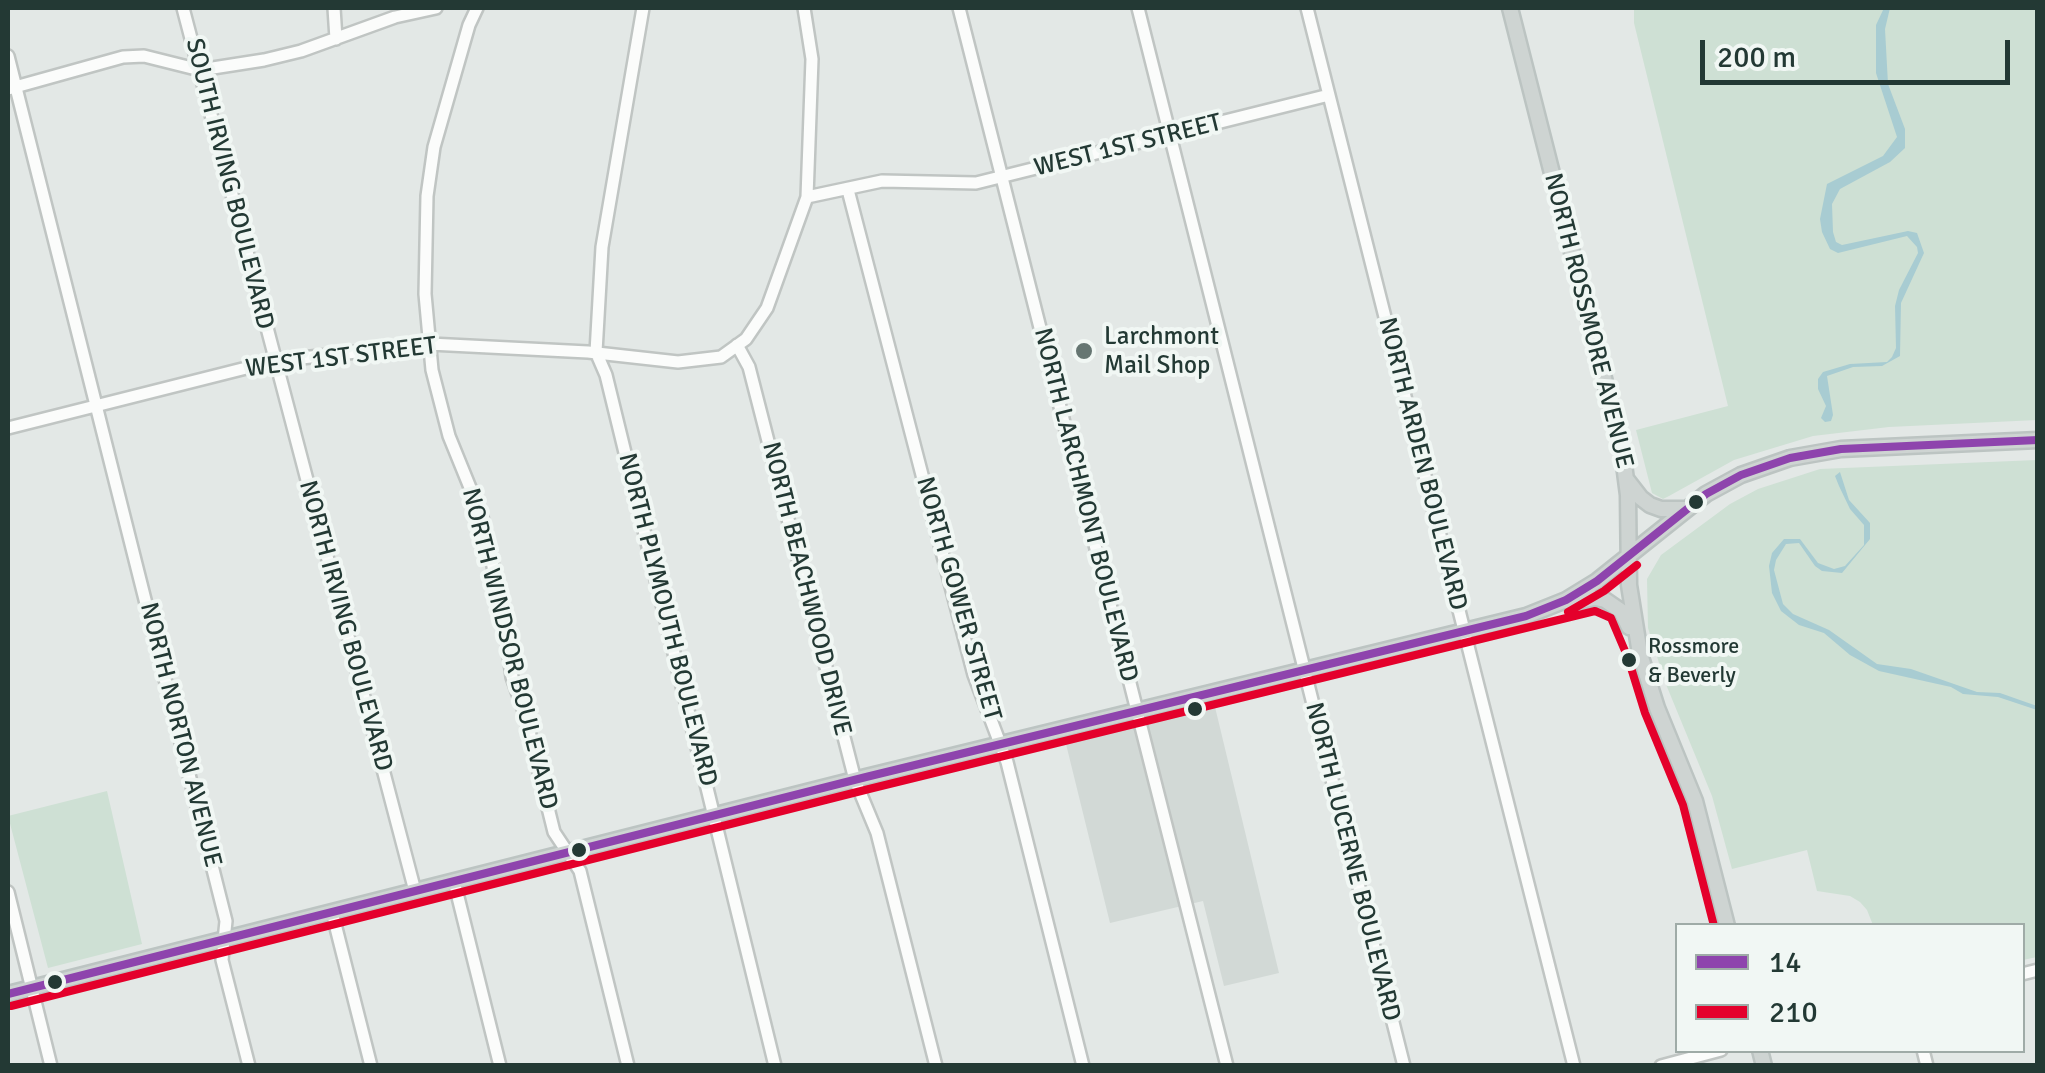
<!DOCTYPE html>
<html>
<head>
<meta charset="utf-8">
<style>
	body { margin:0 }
	#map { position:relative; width:2045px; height:1073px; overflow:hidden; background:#e3e8e6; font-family:Signika,sans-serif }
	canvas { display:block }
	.frame { position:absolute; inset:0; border:10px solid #233934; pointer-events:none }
	.legend { position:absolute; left:1675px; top:923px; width:350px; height:130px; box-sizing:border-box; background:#f1f7f4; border:2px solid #9faba7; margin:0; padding:12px 18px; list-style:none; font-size:30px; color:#233934 }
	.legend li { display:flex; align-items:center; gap:20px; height:50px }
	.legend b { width:50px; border:2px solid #9faba7 }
	.scale { position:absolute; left:1700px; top:40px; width:310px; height:45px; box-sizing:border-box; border:5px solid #233934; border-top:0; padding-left:12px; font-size:30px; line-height:35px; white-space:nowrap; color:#233934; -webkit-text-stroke:8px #f1f7f4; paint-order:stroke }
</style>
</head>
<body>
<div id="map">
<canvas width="2045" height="1073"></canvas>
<div class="frame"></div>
<ul class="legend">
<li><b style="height:12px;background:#8e44ad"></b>14</li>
<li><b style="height:12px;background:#e4002b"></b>210</li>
</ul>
<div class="scale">200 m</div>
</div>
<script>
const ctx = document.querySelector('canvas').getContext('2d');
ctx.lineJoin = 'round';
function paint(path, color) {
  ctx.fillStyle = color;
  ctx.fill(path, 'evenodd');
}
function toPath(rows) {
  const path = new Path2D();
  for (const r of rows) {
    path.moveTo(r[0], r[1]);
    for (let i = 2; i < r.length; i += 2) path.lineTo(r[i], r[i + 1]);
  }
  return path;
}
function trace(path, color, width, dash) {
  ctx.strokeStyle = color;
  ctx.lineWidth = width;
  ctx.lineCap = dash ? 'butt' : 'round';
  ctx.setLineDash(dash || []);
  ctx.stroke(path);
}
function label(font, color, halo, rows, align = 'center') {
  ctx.font = font + ' Signika,sans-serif';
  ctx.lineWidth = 8;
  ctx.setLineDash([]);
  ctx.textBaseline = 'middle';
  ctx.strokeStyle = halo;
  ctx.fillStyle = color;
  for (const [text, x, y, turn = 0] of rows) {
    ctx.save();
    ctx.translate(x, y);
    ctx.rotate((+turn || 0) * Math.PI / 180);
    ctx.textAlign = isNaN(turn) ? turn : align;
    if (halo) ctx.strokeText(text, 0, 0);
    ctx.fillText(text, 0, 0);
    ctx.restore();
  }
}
const built = toPath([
	[1215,707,1279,973,1224,986,1203,901,1110,923,1066,744]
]);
const green = toPath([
	[1634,8,2037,8,2037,420,1889,427,1813,436,1734,460,1669,496,1663,499,1652,493,1636,430,1728,406,1634,23],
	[2037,460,2037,957,2023,960,2022,926,1873,925,1867,910,1860,902,1850,896,1817,891,1807,850,1732,869,1712,796,1665,682,1648,628,1647,579,1661,555,1730,504,1758,489,1820,469],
	[107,791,142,944,48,968,8,816]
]);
const water = toPath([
	[1884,8,1890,8,1885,29,1888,84,1905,129,1905,148,1890,162,1840,189,1832,204,1833,232,1836,242,1842,245,1908,231,1917,233,1924,253,1901,303,1900,356,1882,366,1853,367,1827,376,1833,415,1831,421,1825,422,1821,418,1826,406,1818,389,1818,379,1823,372,1850,364,1887,362,1892,357,1896,348,1895,306,1899,290,1918,253,1917,247,1907,236,1838,253,1830,249,1822,232,1820,219,1827,184,1883,156,1897,137,1876,73,1876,25],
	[1840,472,1849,500,1870,523,1870,539,1842,573,1822,571,1815,566,1799,543,1786,544,1776,560,1774,570,1783,604,1793,614,1829,630,1877,664,1911,669,1977,692,2000,693,2037,706,2037,710,1998,697,1963,694,1951,687,1879,671,1850,655,1824,633,1799,625,1781,611,1772,593,1769,566,1772,553,1784,539,1800,539,1818,563,1834,569,1845,566,1864,545,1864,525,1850,509,1839,486,1835,476]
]);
const minor = toPath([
	[183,8,415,891],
	[334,8,336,39],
	[477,8,469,25,434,147,427,196,425,294,432,370,449,436,482,517,503,611,512,677,524,711,554,832,580,871,628,1066],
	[643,8,602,247,596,352,606,375,775,1066],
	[959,8,1227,1066],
	[1138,8,1404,1066],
	[1307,8,1574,1066],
	[8,56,226,921,222,960,249,1066],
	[8,89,123,57,144,56,200,70,264,60,301,51,395,17,436,8],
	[848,190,974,675,1007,762,1083,1066],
	[807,197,882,181,976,183,1329,95],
	[737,345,749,367,855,780,877,833,936,1066],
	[8,428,274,361,430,344,588,352,678,362,721,357,746,339,767,308,807,197,812,59,804,8],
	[454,881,500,1066],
	[8,892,51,1066],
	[332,912,371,1066],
	[2022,974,2038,970],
	[1923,1050,1927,1066],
	[1661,1066,1721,1050]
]);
const major = toPath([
	[1510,8,1622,449,1628,495,1629,585,1640,654,1657,708,1695,801,1727,926],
	[1627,480,1641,498,1650,505,1661,509,1684,509],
	[1570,603,1595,598,1605,600,1621,611,1629,627],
	[8,994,866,777,1526,616,1566,600,1597,581,1706,494,1741,475,1790,458,1841,449,2038,440],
	[1760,1050,1764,1066]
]);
const bus1 = toPath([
	[8,994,866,777,1526,616,1566,600,1597,581,1706,494,1741,475,1790,458,1841,449,2038,440]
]);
const bus2 = toPath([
	[1568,612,1604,591,1637,565],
	[11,1006,869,789,1595,611,1611,618,1628,658,1645,713,1683,805,1714,926]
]);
const markers = [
	[1084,351,10,"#667672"],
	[1696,502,9,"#233934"],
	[1629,660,9,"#233934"],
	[1195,709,9,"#233934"],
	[579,850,9,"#233934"],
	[55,982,9,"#233934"]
];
const busNames = [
	["Rossmore",1648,647],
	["& Beverly",1648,676]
];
const streetNames = [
	["WEST 1ST STREET",1128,146,-14],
	["SOUTH IRVING BOULEVARD",229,184,76],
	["NORTH ROSSMORE AVENUE",1588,321,76],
	["WEST 1ST STREET",341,358,-7],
	["NORTH ARDEN BOULEVARD",1422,464,76],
	["NORTH LARCHMONT BOULEVARD",1085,505,76],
	["NORTH BEACHWOOD DRIVE",806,589,76],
	["NORTH GOWER STREET",958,599,74],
	["NORTH PLYMOUTH BOULEVARD",667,620,76],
	["NORTH IRVING BOULEVARD",345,626,75],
	["NORTH WINDSOR BOULEVARD",509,649,76],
	["NORTH NORTON AVENUE",180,735,76],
	["NORTH LUCERNE BOULEVARD",1352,862,76]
];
const poiNames = [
	["Larchmont",1104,337],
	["Mail Shop",1104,366]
];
paint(built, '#d2d9d6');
paint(green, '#cee0d4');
paint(water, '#a8ccd2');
trace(minor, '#c0c5c3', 16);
trace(major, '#bcc4c2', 19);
trace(minor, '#fbfcfb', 11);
trace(major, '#ced4d2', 14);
trace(bus1, '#8e44ad', 8);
trace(bus2, '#e4002b', 8);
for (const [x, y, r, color] of markers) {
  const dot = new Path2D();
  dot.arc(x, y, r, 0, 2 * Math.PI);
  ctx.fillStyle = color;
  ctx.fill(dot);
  trace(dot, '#f1f7f4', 4);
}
label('22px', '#233934', '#f1f7f4', busNames, 'left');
label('25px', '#233934', '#f1f7f4', streetNames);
label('25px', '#233934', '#f1f7f4', poiNames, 'left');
</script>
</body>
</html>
